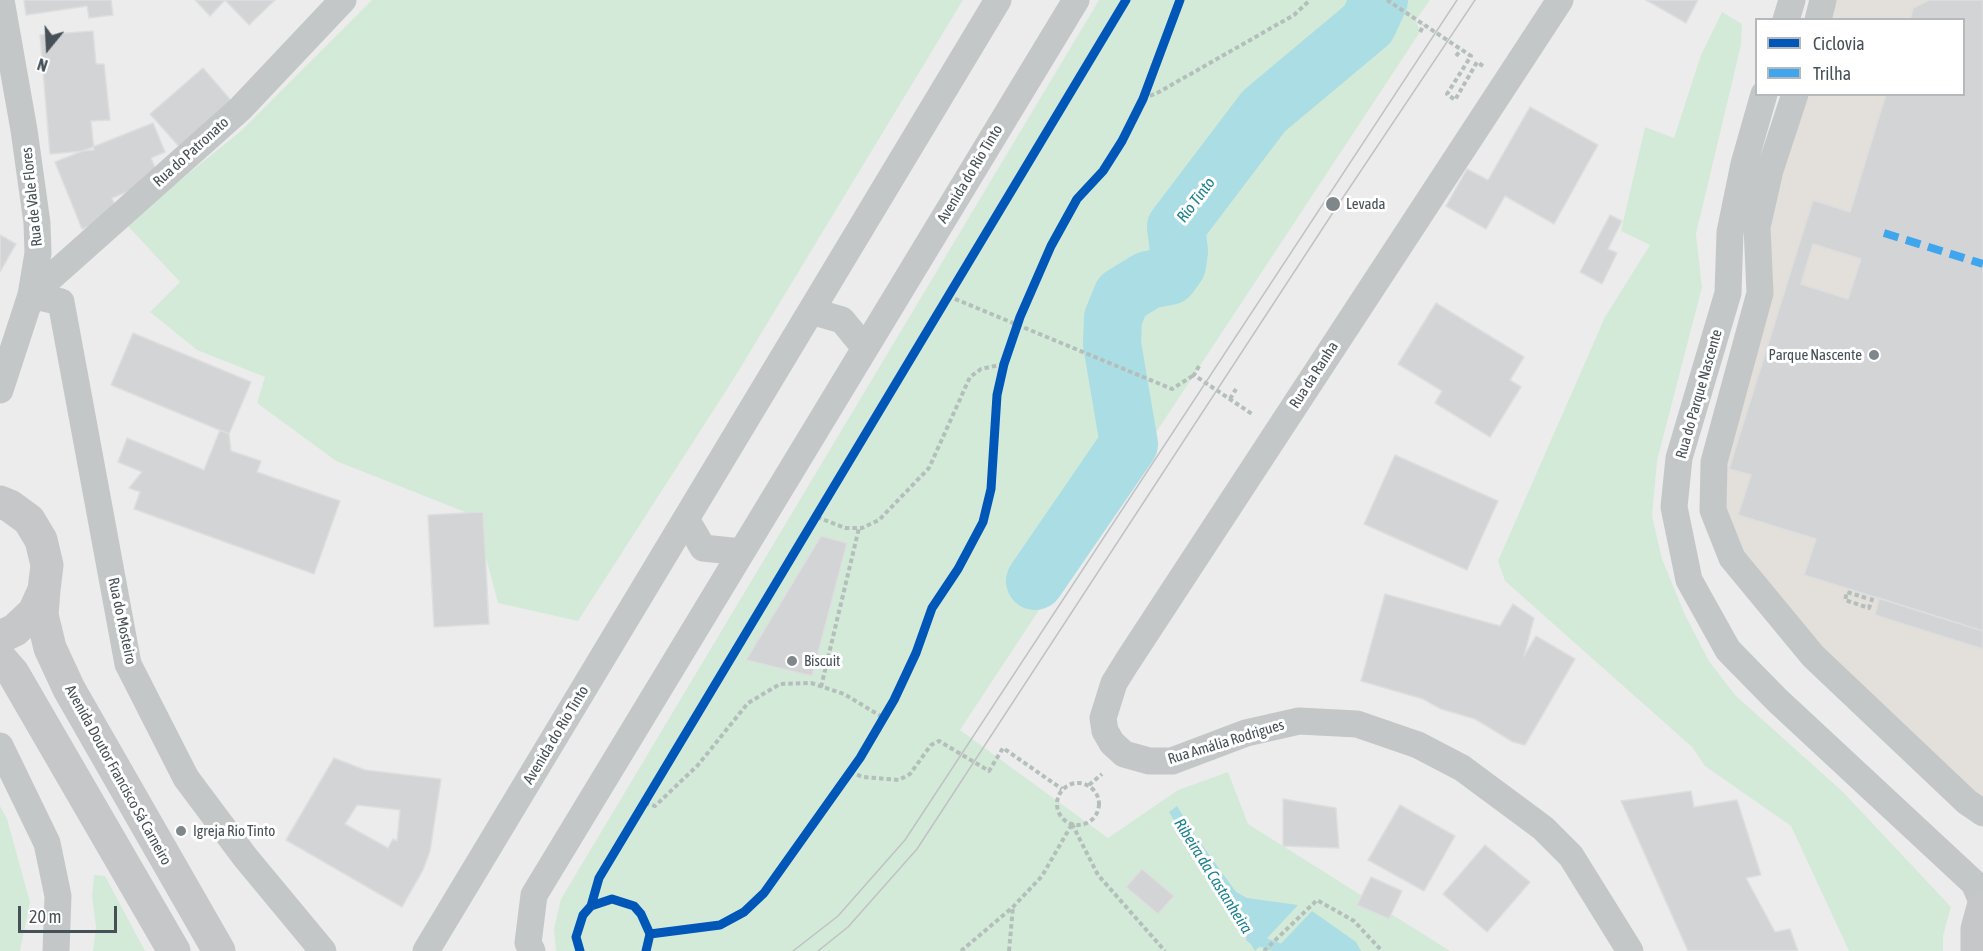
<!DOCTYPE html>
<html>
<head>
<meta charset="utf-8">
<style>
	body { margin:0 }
	#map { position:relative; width:1983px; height:951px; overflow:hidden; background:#edecec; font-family:"Asap Condensed",sans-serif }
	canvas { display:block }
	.legend { position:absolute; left:1755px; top:18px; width:210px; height:78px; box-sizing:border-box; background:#fff; border:2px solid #b5b9bc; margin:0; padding:8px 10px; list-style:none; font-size:18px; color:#465057 }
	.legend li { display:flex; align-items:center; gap:12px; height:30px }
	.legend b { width:30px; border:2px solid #b5b9bc }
	.north { position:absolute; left:18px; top:18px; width:60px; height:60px; -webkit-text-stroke:4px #fff; paint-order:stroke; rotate:198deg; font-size:16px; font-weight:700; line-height:24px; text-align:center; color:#465057 }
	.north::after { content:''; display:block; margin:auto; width:21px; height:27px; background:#465057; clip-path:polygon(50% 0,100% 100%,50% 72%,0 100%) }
	.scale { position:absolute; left:18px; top:906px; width:99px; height:27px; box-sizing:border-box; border:3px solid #465057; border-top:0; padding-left:8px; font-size:18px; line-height:21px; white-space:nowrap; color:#465057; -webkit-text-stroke:4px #fff; paint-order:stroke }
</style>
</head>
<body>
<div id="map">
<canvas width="1983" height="951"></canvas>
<ul class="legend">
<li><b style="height:8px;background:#0057b8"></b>Ciclovia</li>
<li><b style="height:8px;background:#3fa5ed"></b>Trilha</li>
</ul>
<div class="north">N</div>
<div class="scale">20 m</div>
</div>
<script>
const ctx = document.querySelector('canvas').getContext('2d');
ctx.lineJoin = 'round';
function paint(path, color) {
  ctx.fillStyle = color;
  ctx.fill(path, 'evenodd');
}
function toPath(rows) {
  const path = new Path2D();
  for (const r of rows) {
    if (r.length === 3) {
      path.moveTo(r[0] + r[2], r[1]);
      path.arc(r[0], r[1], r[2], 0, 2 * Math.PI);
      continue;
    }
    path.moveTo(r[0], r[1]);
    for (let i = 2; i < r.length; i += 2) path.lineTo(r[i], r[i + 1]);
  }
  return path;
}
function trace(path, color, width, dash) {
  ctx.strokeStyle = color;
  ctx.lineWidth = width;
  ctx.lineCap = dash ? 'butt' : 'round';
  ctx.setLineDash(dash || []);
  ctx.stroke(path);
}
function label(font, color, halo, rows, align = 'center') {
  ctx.font = font + ' "Asap Condensed",sans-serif';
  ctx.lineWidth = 6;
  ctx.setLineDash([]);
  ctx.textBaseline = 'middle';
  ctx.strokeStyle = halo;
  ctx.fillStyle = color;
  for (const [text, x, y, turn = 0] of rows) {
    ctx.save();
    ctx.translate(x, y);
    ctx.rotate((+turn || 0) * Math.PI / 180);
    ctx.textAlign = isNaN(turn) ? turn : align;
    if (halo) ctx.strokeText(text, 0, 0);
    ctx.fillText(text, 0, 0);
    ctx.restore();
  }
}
const commercial = toPath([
	[1826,0,1983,0,1983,807,1815,652,1735,556,1718,462,1759,224,1798,95,1964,94,1964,20,1820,19]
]);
const green = toPath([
	[372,0,963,0,733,380,578,621,498,603,475,516,336,461,257,403,265,377,197,350,150,312,180,282,126,224,241,131],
	[1099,0,1430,0,1416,20,1420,32,960,730,1108,838,1178,790,1228,772,1248,824,1450,951,556,951,554,929,561,899],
	[1722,12,1742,24,1741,45,1696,234,1702,287,1657,461,1652,516,1662,559,1685,615,1709,661,1735,695,1843,792,1951,907,1943,936,1943,951,1849,951,1791,826,1705,766,1692,747,1505,581,1498,561,1605,317,1650,245,1621,231,1645,127,1674,138,1701,55],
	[0,806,7,819,30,902,20,951,0,951],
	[94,875,105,876,145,951,93,951,96,928,92,896]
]);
const water = toPath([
	[1177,806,1194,834,1236,892,1247,898,1298,905,1255,951,1169,812],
	[1312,911,1356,942,1361,951,1274,951]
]);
const stream = toPath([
	[1251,938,1287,951]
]);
const river = toPath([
	[1035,581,1129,444,1112,344,1113,318,1122,296,1148,280,1169,276,1177,265,1179,251,1176,227,1264,111,1368,24,1379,0]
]);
const building = toPath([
	[24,0,111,0,113,15,89,18,87,6,26,15,24,0],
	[195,0,275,0,249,25,225,0,210,16,195,0],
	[1646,0,1698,0,1686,23,1646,0],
	[1929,0,1983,0,1983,631,1804,575,1816,539,1738,515,1751,475,1729,469,1813,200,1850,212,1886,94,1964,94,1964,20,1910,20,1913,8,1929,0],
	[93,31,96,64,104,64,110,120,91,121,94,150,50,154,40,35,93,31],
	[203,68,235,105,183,151,150,114,203,68],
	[1530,107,1598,145,1554,224,1505,196,1486,229,1446,206,1467,169,1488,180,1530,107],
	[153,123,165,152,151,158,160,179,112,198,119,215,82,229,55,162,153,123],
	[1610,215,1622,221,1608,249,1617,253,1602,284,1580,272,1610,215],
	[0,235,16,244,0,272,0,235],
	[1813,244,1861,259,1848,299,1801,284,1813,244],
	[1436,303,1524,357,1510,380,1521,387,1490,437,1435,403,1442,391,1398,364,1436,303],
	[133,333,251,382,229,434,111,385,133,333],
	[220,430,229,434,231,451,261,461,257,472,340,501,314,574,134,509,140,492,129,488,142,472,118,462,127,438,204,470,220,430],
	[1395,455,1498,501,1467,570,1364,524,1395,455],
	[483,512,489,624,434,627,428,515,483,512],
	[821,536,847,543,812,676,746,660,821,536],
	[1385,594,1500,626,1513,604,1534,618,1524,656,1536,636,1575,659,1525,745,1513,742,1475,719,1441,709,1423,699,1361,681,1385,594],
	[1879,598,1983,631,1983,649,1875,615,1879,598],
	[334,758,365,770,441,779,430,851,423,870,402,907,286,840,334,758],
	[357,805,400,810,397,841,393,839,388,848,345,824,357,805],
	[1691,791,1694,807,1737,800,1761,875,1746,878,1775,932,1790,929,1798,951,1688,951,1621,801,1691,791],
	[1283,799,1336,808,1339,848,1283,846,1283,799],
	[1400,805,1455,836,1424,891,1368,860,1400,805],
	[1485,845,1530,882,1487,932,1443,894,1485,845],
	[1142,869,1174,896,1158,914,1126,887,1142,869],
	[1371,877,1402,891,1389,919,1357,905,1371,877]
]);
const path = toPath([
	[1387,0,1471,56,1447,94,1455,100,1477,62,1483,66],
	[1420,32,1424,25],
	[1456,56,1461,50],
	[1143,99,1159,92,1294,15,1310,0],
	[948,296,1172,389,1194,375],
	[1199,366,1194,375,1252,414],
	[1230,399,1236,389],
	[817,517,845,528,862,528,879,520,929,468,970,377,981,369,1004,364],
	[1866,598,1847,592,1845,600,1869,608,1873,596],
	[821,687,859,528],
	[850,772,863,777,899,780,910,774,931,745,939,741,989,771,1003,748,1062,789],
	[1078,804,21],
	[1089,785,1102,774],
	[645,803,655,806,698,765,748,703,780,684,811,683,844,694,884,718],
	[1072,824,1098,875,1165,951],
	[961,951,1013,907,1042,876,1072,824],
	[1009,951,1013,907],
	[1264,951,1317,900,1354,921,1382,951]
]);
const street = toPath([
	[1560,0,1127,662,1114,683,1103,718,1105,731,1112,743,1124,754,1149,761,1172,761,1246,733,1299,721,1357,724,1418,745,1462,768,1543,828,1571,856,1630,951],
	[1786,20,1792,0],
	[1818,20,1823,0],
	[1764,94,1744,164,1730,232,1728,293,1679,458,1674,507,1689,580,1728,650,1777,700,1974,883,1983,904],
	[1795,94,1770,170,1757,227,1760,293,1714,462,1713,510,1732,558,1813,656,1967,802,1983,813],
	[31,295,61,302,128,664,186,778,245,857,323,951],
	[31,295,240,109,343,0],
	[811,311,842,320,865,348],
	[0,390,31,295,38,253,37,223,24,130,1,0],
	[686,519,703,548,741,552],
	[0,746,47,843,58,896,56,951],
	[426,951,998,0],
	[532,951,528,943,534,895,1076,0]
]);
const secondary = toPath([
	[0,502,10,506,29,520,41,540,47,565,44,590,34,612,15,630,0,637],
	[44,590,42,615,50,648,69,689,219,951],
	[0,658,13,673,174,951],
	[1977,951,1977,929,1983,907]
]);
const tram = toPath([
	[793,951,838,916,905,840,1457,0],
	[818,951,848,927,917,849,1334,211,1475,0]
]);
const quiet = toPath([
	[1884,233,1983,264]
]);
const cycleway = toPath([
	[591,906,599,878,1126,0],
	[650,934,720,925,744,912,764,893,860,758,894,700,916,653,932,608,958,569,983,522,991,489,997,395,1004,364,1020,317,1051,246,1077,199,1103,171,1122,141,1143,99,1180,0],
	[580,951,576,937,583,915,591,906,612,899,634,906,641,914,650,934,646,951]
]);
const markers = [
	[1333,204,8,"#80878b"],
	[1874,355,6,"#80878b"],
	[792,661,6,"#80878b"],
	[181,831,6,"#80878b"]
];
const streetNames = [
	["Rua do Patronato",191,152,-42],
	["Avenida do Rio Tinto",970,174,-59],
	["Rua de Vale Flores",32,197,-96],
	["Rua da Ranha",1314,375,-57],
	["Rua do Parque Nascente",1699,394,-74],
	["Rua do Mosteiro",122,621,78],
	["Avenida do Rio Tinto",556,735,-59],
	["Rua Amália Rodrigues",1226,742,-17],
	["Avenida Doutor Francisco Sá Carneiro",118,775,61]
];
const poiNames = [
	["Levada",1346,204],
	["Parque Nascente",1862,355,"right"],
	["Biscuit",804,661],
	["Igreja Rio Tinto",193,831]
];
const waterNames = [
	["Rio Tinto",1196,200,-53],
	["Ribeira da Castanheira",1213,876,58]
];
paint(commercial, '#e3dfda');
paint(green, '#d3ead9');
paint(water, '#aadde4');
trace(stream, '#aadde4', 10);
trace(river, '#aadde4', 58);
paint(building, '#d3d4d5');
trace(building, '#dededf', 1.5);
trace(path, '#b4bfbb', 4, [4.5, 3]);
trace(street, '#c4c7c8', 27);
trace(secondary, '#c5c7c9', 33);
trace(tram, '#c0c2c3', 1.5);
trace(quiet, '#3fa5ed', 8, [15, 8]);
trace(cycleway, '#0057b8', 9);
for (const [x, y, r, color] of markers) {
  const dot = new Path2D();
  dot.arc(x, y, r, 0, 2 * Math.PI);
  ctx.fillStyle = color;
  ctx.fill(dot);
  trace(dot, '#fff', 2);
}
label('15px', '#465057', '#fff', streetNames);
label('15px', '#465057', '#fff', poiNames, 'left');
label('italic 16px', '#1a818e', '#fff', waterNames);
</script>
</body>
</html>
